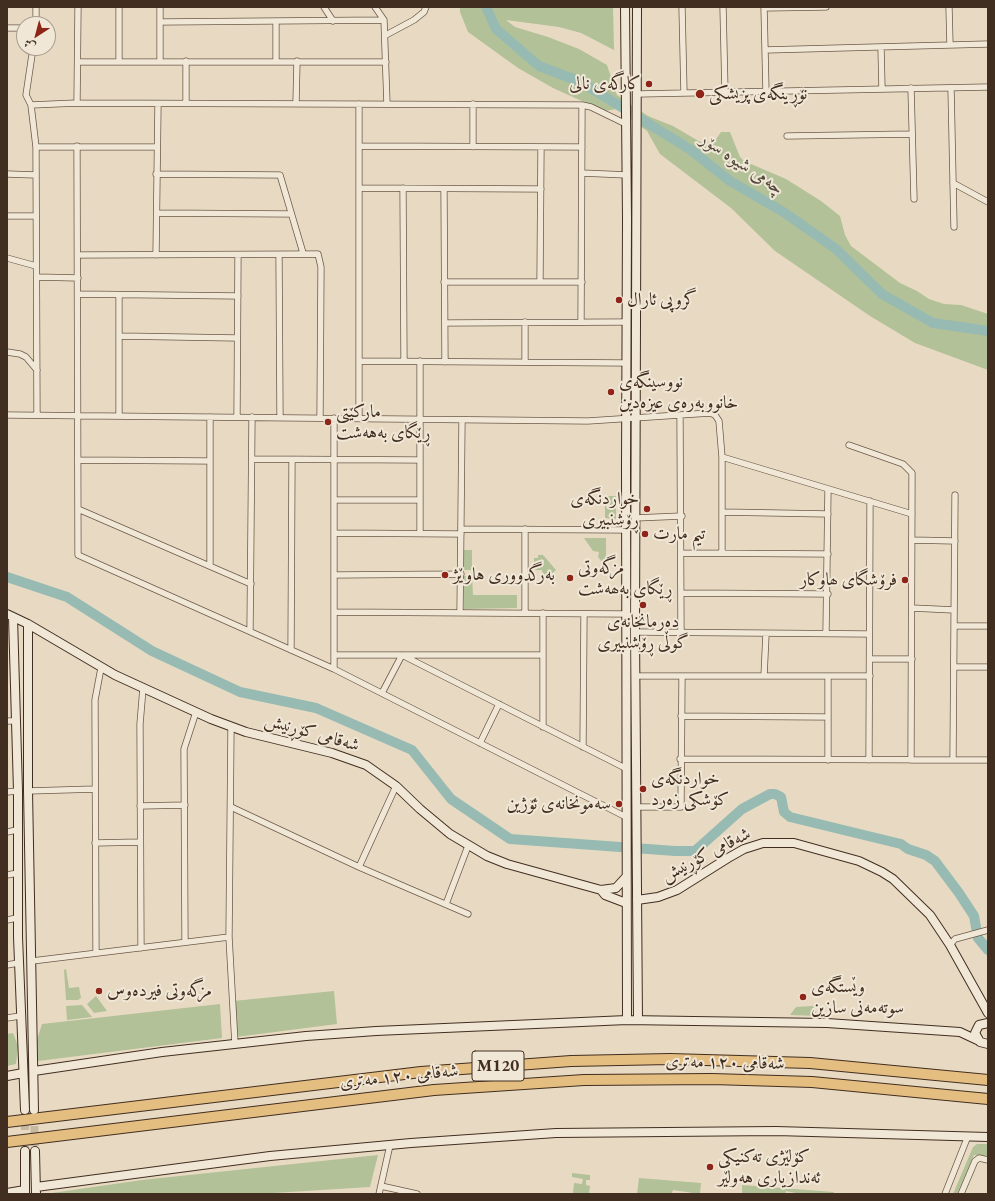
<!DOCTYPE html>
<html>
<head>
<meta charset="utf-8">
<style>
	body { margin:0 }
	#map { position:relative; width:995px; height:1201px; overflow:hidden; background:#e8dac2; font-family:"EB Garamond",Amiri,serif }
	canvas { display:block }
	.frame { position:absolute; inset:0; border:8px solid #422e20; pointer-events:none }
	.north { position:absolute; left:16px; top:16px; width:40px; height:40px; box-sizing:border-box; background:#f0e7d7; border:1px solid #aa9d8e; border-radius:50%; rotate:216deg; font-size:11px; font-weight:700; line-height:16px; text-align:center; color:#422e20 }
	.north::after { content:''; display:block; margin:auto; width:14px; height:18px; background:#8f2418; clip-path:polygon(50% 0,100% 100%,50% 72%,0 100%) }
</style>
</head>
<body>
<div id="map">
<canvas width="995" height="1201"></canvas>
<div class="frame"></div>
<div class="north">ش</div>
</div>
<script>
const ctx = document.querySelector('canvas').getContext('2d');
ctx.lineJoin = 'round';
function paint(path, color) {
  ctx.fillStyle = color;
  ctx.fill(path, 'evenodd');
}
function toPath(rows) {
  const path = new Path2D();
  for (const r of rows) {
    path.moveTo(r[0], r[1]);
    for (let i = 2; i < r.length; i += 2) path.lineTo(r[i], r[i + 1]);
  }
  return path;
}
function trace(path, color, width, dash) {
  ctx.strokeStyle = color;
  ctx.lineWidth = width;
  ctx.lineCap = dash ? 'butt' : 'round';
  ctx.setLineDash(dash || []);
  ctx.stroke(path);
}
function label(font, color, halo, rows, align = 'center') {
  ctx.font = font + ' "EB Garamond",Amiri,serif';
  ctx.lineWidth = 4;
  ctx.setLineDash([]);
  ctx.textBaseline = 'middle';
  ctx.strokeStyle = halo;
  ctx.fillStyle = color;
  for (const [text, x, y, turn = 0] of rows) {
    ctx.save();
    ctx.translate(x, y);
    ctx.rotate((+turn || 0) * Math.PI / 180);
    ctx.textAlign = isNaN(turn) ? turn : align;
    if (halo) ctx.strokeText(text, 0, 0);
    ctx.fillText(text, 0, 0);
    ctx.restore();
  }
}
const green = toPath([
	[460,7,613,7,614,50,581,33,559,27,506,20,515,27,548,37,579,49,607,65,617,95,648,116,673,126,702,143,714,142,721,132,730,132,740,157,744,161,786,179,821,201,840,216,845,235,851,246,900,283,917,291,929,299,944,304,961,305,988,314,988,370,915,343,870,316,775,251,731,208,660,154,647,131,617,109,604,111,553,88,518,68,468,32,460,12],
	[605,496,616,496,616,519,605,518],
	[584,538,606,538,606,562,603,563,598,557,599,552,593,551],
	[464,550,472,550,472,570,464,570],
	[538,555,543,555,556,570,546,579,543,576,542,570,534,570,534,558,538,558],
	[464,576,472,576,473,595,517,595,517,608,464,609],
	[66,969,69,988,79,987,81,998,78,1000,66,1000,64,970],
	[334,991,337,1024,236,1037,233,1001],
	[96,996,107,1011,94,1013,87,1004],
	[220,1004,222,1038,38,1061,37,1040,42,1024],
	[82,1005,92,1017,67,1020,66,1006],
	[813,1006,818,1016,790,1015,796,1007],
	[13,1033,18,1046,16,1064,7,1066,7,1034],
	[977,1144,988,1144,988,1156,974,1155,957,1194,953,1194,973,1147],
	[378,1155,370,1187,257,1194,45,1194,142,1180],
	[572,1173,590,1175,590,1180,586,1180,586,1185,590,1186,589,1194,573,1193,574,1183,582,1184,583,1179,572,1177],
	[639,1178,701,1183,700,1194,673,1190,671,1194,637,1194],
	[742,1185,834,1192,833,1194,800,1194,786,1191,785,1194,742,1194]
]);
const river = toPath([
	[486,7,496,29,539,66,581,82,691,150,730,181,785,213,836,249,882,294,933,323,988,331],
	[7,577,67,597,152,651,240,692,316,708,412,750,451,799,510,839,675,851,695,851,742,809,770,794,775,794,781,797,784,812,790,817,901,844,908,849,926,855,935,861,959,893,974,916,978,938,988,950]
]);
const secondaryTunnel = toPath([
	[25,1110,25,1151],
	[34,1114,35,1151]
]);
const street = toPath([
	[36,7,36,24],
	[324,7,333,21],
	[375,7,384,20,387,104],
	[682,7,684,93],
	[723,7,725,92],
	[764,7,766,92],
	[949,7,950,45],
	[764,8,826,7],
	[276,21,276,61],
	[160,22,384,20],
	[7,28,24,28],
	[386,35,414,20,424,12,426,7],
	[881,47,882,89],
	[33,48,26,95,31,105,36,147,37,415],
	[765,50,988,44],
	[119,61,119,7],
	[160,61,160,7],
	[186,61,186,103],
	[78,62,386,62],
	[911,88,914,199],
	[951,88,954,227],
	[637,94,988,87],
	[77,103,78,7],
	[296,103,297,61],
	[359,104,359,418],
	[31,105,77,103,582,105,591,107,626,124],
	[787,136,912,134],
	[77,146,78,555,334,669,626,817],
	[359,146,582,147],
	[36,147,157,147],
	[473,147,473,104],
	[582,173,627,175],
	[7,174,36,175],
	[156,174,280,175,303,253],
	[953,183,988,202],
	[359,188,541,189],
	[403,188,404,361],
	[444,189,445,362],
	[157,213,291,214],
	[7,216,36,216],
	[78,255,318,254,321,267,320,418],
	[156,255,158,104],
	[279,255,280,417],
	[7,258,36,266],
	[37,277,78,278],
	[540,281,541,147],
	[444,282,582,282],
	[78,294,238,296],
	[119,295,119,416],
	[581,322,582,105],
	[445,323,627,322],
	[120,336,237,338],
	[7,352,20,354,26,357,37,370],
	[359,361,627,363],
	[525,362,525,322],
	[7,415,588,421,710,413,715,415,719,421,722,457,722,553],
	[680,415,681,632],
	[237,417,238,255],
	[849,445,903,464,912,473,911,760],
	[722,457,912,514],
	[252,459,420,460],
	[78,460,210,461],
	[334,500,420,500],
	[78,509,251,584],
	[722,512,828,514],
	[635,518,682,516],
	[461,529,626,530],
	[525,529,525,613],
	[334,533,461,534],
	[420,533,420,361],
	[912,540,955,541],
	[682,553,828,554],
	[210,566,210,417],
	[334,575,461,574],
	[681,593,828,594],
	[912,608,954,610],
	[334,612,626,614],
	[460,613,462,420],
	[954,626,988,626],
	[250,631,252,417],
	[635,632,869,634],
	[826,633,828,489],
	[291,650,292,460],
	[334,655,543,655],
	[870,659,912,659],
	[954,667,988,667],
	[334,669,334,418],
	[635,676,870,676],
	[764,676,766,634],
	[828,676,828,760],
	[382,693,402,655,627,769],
	[681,716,828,717],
	[7,721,16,721],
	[231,727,229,937,235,1044],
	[543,727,543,613],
	[480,743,499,704],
	[583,747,584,614],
	[680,759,988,760],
	[869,760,870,501],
	[953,760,955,495],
	[28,791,95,789],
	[7,792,18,791],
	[140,806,185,805],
	[231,807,359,867,468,914],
	[636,807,681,807,682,676],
	[7,832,17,830],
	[95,843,140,842],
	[359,867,396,786],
	[7,875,18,873],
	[446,904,468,846],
	[7,920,17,918],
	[185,942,184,749,196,712],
	[950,945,955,939,988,930],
	[141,948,140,724,143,688],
	[96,953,95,700,101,668],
	[32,961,229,937],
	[7,965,18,963],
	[7,1018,20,1016],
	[381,1186,417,1194],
	[379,1194,390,1145],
	[945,1194,968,1136],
	[961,1194,975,1161,979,1158,988,1160]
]);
const secondary = toPath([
	[625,7,627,219,626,466,627,1020],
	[637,7,635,632,638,1020],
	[7,614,28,624,115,675,211,719,246,732,332,753,366,765,396,786,420,809,450,834,487,856,507,864,601,890,616,888,626,877],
	[13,617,18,791,18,937,25,1110],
	[28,624,28,791,34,1110],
	[601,890,605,895,626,903],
	[637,900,658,897,677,890,728,858,744,849,763,843,794,843,859,861,882,872,893,879,930,915,950,945,988,1013],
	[988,1023,979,1025,975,1033,980,1042,988,1044],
	[34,1071,162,1052,306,1036,376,1031,627,1020,827,1023,960,1032,977,1040],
	[7,1076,23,1073],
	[35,1151,36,1194],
	[36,1187,270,1156,411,1143,556,1133,776,1131,988,1137],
	[7,1193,25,1190],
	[25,1194,25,1151]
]);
const highway = toPath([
	[7,1122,421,1072,571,1061,670,1059,810,1063,988,1080],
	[7,1142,434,1090,584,1080,712,1079,812,1082,988,1099]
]);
const markers = [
	[649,84,4,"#8f2418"],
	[700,94,5,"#8f2418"],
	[619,300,4,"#8f2418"],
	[611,392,4,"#8f2418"],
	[328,422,4,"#8f2418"],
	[647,509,4,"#8f2418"],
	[645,534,4,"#8f2418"],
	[445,575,4,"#8f2418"],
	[570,578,4,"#8f2418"],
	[905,580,4,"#8f2418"],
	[643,605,4,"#8f2418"],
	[643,789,4,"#8f2418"],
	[619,804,4,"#8f2418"],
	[99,991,4,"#8f2418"],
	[803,997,4,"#8f2418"],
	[710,1167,4,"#8f2418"]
];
const shields = [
	[498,1066,52]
];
const shieldNames = [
	["M120",498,1066]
];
const poiNames = [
	["کارگەی نالی",641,84,"right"],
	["نۆڕینگەی پزیشکی",709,94],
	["گروپی ئارال",627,300],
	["نووسینگەی",619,382],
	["خانووبەرەی عیزەدین",619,403],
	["مارکێتی",336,412],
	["ڕێگای بەهەشت",336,433],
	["خواردنگەی",639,499,"right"],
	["ڕۆشنبیری",639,520,"right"],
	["تیم مارت",653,534],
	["مزگەوتی",578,568],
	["ڕێگای بەھەشت",578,589],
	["بەرگدووری هاوێژ",453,575],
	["فرۆشگای ھاوکار",897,580,"right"],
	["دەرمانخانەی",643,622,"center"],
	["گوڵی ڕۆشنبیری",643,643,"center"],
	["خواردنگەی",651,779],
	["کۆشکی زەرد",651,800],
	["سەمونخانەی ئۆژین",611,804,"right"],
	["وێستگەی",811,987],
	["سوتەمەنی سازین",811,1008],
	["مزگەوتی فیردەوس",107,991],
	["کۆلێژی تەکنیکی",718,1157],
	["ئەندازیاری هەولێر",718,1178]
];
const streetNames = [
	["شەقامی کۆڕنیش",312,733,16],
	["شەقامی کۆڕنیش",706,855,-27],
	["شەقامی ١٢٠ مەتری",725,1063,1],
	["شەقامی ١٢٠ مەتری",399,1077,-6]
];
const waterNames = [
	["چەمی شیوە سۆر",742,164,34]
];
paint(green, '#b2c197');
trace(river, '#97bbb2', 10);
trace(secondaryTunnel, '#c7b8a2', 8, [8, 4]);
trace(street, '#6c5948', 7);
trace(secondary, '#422e20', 10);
trace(highway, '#422e20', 12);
trace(street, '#f0e7d7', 5.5);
trace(secondary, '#f0e7d7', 8);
trace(highway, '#e4bd81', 10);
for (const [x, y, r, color] of markers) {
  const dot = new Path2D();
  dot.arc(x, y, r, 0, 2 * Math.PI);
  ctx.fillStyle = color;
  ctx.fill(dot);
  trace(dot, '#f0e7d7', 1.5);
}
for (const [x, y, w] of shields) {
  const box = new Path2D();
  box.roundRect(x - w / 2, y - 15, w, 30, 3);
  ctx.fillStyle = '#f0e7d7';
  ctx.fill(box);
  trace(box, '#422e20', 1);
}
label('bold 17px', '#422e20', null, shieldNames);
label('18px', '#422e20', '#f0e7d7', poiNames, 'left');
label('18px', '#422e20', '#f0e7d7', streetNames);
label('italic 19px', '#534a3d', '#f0e7d7', waterNames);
</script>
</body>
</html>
